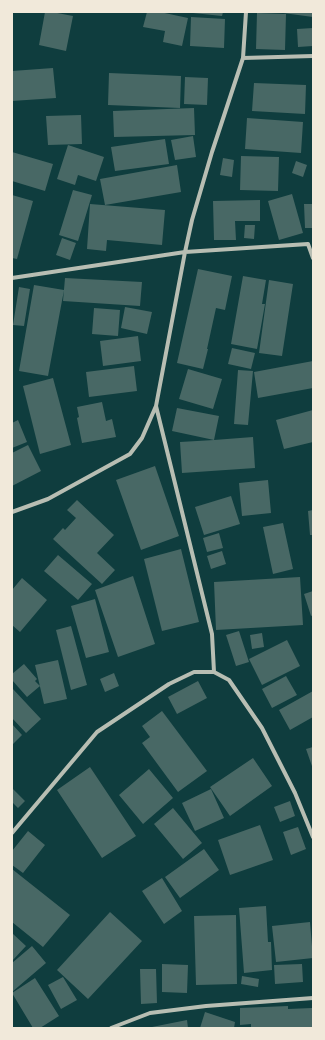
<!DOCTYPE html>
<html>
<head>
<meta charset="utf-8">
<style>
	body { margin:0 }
	#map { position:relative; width:325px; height:1040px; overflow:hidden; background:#0f3d3e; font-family:Georgia,serif }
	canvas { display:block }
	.frame { position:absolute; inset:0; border:13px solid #f1e9da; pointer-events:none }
</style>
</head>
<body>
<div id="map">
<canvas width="325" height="1040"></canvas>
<div class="frame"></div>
</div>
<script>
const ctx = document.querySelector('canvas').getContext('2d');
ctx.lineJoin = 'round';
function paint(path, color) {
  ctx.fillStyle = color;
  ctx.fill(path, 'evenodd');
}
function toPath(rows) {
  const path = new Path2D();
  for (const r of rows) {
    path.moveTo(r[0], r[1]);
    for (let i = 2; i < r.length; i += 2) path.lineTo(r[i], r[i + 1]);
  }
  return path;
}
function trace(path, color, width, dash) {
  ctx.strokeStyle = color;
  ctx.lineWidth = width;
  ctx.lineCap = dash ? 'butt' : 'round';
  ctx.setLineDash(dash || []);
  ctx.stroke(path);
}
const building = toPath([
	[45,12,52,12,73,16,66,51,39,45],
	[147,12,160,12,188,18,182,46,163,42,165,31,143,27],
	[193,12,223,12,222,16,193,13],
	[283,12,313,12,313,17,283,13],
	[257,13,286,14,285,50,256,49],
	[191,17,225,19,224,48,190,46],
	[313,28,313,46,298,47,297,29],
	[53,68,56,98,12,101,12,71],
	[109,73,181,76,180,108,108,105],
	[185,77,208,78,207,105,184,104],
	[254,83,306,85,305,114,252,111],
	[194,108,195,135,114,137,113,111],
	[81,115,82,144,48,145,46,116],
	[247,118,303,122,301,153,245,149],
	[193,136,196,157,175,160,171,140],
	[165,139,169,164,115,171,111,147],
	[68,145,104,157,96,181,78,175,75,185,57,179],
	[12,152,53,164,45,191,12,181],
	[241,156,279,157,278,191,240,190],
	[223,158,234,160,232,177,220,175],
	[296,161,307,165,303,177,292,173],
	[177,165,181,192,105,205,100,179],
	[73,190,92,195,78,241,59,235],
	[292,194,303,233,279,240,268,201],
	[12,195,33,201,17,259,12,258],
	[260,200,260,221,235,221,236,240,214,240,213,201],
	[90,204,165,210,162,245,107,240,106,251,87,249],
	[304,204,313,204,313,228,305,228],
	[245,225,255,225,254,239,244,238],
	[62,238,76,243,70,260,56,255],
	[198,269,232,276,225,310,216,308,207,349,208,349,203,369,177,363],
	[243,276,266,280,262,304,265,304,257,349,231,344],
	[65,278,142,282,140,306,63,301],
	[269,280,293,284,282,356,259,353],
	[34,285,64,290,48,376,19,371],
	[19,287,30,289,24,326,13,325],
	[125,307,152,312,147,334,121,328],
	[94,308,120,310,118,336,92,334],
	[138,336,141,361,103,366,100,341],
	[232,348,255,353,251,369,228,364],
	[313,361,313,388,258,398,254,372],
	[134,366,137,391,89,397,86,372],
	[188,369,222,379,213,409,179,399],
	[238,370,253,371,248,425,234,424],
	[53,378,71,445,40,454,23,386],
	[102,402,106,421,112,419,116,437,82,443,77,418,79,417,77,407],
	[177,408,219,416,214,440,253,437,255,468,182,473,180,442,214,440,172,431],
	[313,410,313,442,284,449,276,420],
	[18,420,27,442,12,448,12,423],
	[28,445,41,471,12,486,12,453],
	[155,466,179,536,141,550,116,480],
	[268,480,271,513,242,516,239,483],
	[231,496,240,524,204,535,195,507],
	[77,500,114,535,97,553,115,570,102,584,53,539,63,528,65,530,76,518,67,510],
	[313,510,313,535,310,535,308,511],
	[283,523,293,569,273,574,263,527],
	[219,533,223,548,207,552,203,538],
	[181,549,199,622,162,631,144,559],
	[222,551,226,564,211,569,207,556],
	[58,555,92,584,78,600,44,571],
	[133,576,155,644,118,657,95,590],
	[300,577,303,625,216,630,214,582],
	[22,578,47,600,20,632,12,625,12,590],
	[313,591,313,615,311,616,304,594],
	[95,599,109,652,86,658,71,606],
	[71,626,87,685,71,690,56,630],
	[239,631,249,662,236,666,226,635],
	[262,633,264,647,252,649,250,635],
	[287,640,300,666,262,685,249,659],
	[58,660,67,699,44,704,35,665],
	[24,664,37,679,35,681,40,686,27,697,12,680,12,674],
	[114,673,119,686,105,692,100,679],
	[286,676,297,695,272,708,262,689],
	[198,681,207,698,177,714,168,697],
	[12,688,41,719,26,733,12,718],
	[313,691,313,717,290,730,279,710],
	[162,711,207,771,178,792,142,743,150,737,142,726],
	[12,724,22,735,12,745],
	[313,747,313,769,306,749],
	[253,758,272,786,230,816,210,787],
	[90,767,136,836,102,858,57,790],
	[149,769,173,798,143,824,119,795],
	[12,788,25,801,18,808,13,803,12,804],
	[211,789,224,818,195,831,182,803],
	[290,801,295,816,280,822,274,807],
	[173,808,202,843,183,859,154,824],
	[260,825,273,860,230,875,218,840],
	[298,827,306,849,291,855,283,832],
	[28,831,45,845,23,873,12,865,12,851],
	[204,849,219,870,180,898,165,877],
	[12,869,70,915,43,947,12,922],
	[162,878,182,911,164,924,142,891],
	[266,906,268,942,271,942,272,970,244,973,239,908],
	[110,912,142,941,88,999,57,970],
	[236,915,237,984,196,985,194,916],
	[310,922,313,958,276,962,272,926],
	[12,933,26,946,12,961],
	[32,946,46,963,12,992,12,963],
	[162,964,188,965,187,993,162,992],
	[302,964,303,982,275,984,274,965],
	[140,969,156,969,157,1003,141,1004],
	[242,976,259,979,258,987,241,984],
	[63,977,77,1000,61,1009,48,985],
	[35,978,59,1016,40,1028,33,1028,12,993],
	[288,1006,288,1009,312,1008,313,1028,251,1028,251,1024,240,1025,240,1008],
	[205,1012,235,1022,234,1028,200,1028],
	[187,1020,188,1028,152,1028,152,1027]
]);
const minor = toPath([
	[243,58,313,56],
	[12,278,185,252,308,244,313,258],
	[156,406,212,634,214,672],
	[12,512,48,499,130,454,142,438,156,406,185,252,192,220,212,152,243,58,246,12],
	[12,833,97,732,169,684,194,672,214,672,229,680,262,728,295,793,313,837],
	[111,1028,150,1013,206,1006,313,998]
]);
paint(building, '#486865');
trace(minor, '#b8beb3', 4);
</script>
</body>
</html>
